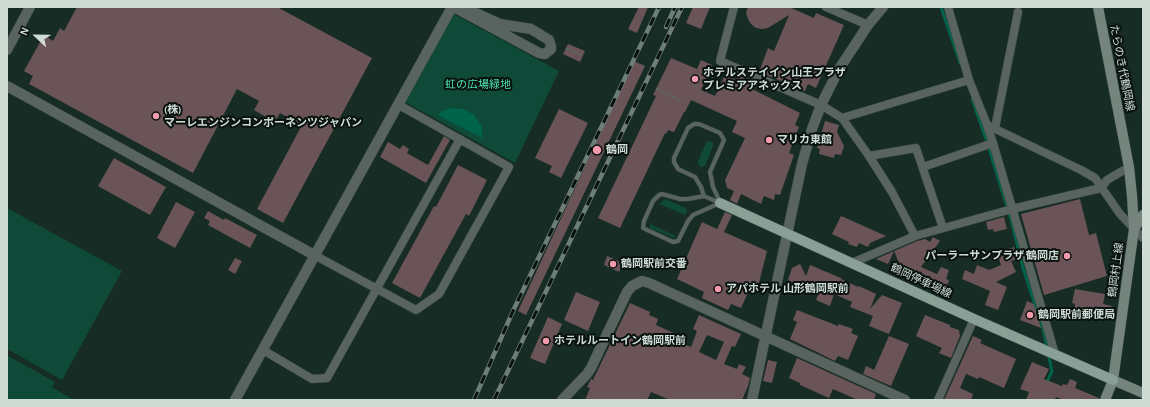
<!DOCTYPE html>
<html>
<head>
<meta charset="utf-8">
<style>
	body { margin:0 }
	#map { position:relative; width:1150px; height:407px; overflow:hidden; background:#162c24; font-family:"Alegreya Sans",sans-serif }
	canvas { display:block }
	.frame { position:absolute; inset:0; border:8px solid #cfdcd6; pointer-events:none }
	.north { position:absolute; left:16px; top:16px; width:40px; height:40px; -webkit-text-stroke:3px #09120e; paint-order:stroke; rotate:292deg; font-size:11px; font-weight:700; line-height:16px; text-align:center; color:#cfdcd6 }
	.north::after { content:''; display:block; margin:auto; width:14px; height:18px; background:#cfdcd6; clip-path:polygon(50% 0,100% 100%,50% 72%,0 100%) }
</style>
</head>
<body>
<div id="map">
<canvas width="1150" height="407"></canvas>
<div class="frame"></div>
<div class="north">N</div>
</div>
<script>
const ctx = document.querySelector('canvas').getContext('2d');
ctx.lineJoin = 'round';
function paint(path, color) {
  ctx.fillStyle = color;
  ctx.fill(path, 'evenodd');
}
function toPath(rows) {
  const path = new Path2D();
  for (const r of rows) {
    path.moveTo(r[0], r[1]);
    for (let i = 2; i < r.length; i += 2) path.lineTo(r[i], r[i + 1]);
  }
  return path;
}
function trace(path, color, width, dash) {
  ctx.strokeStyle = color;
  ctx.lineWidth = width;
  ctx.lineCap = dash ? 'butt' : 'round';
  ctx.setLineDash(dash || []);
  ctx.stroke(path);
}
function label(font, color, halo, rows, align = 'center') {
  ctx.font = font + ' "Alegreya Sans","Noto Sans JP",sans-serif';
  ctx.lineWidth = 4;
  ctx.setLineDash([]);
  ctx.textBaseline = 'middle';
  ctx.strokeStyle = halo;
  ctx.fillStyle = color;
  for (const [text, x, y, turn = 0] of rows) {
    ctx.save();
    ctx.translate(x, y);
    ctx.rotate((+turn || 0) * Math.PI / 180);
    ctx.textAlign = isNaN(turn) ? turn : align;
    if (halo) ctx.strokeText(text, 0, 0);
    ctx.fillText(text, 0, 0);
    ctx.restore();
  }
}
const green = toPath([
	[454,14,559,71,515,163,405,102],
	[708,141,713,142,713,146,705,166,700,167,698,164,698,161,706,143],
	[665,199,686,208,687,211,685,215,659,204],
	[7,208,122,271,62,380,58,388,62,380,7,349],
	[650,224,676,236,674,238,650,228],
	[7,355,55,382,52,387,74,400,9,400,7,399]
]);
const water = toPath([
	[452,108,464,109,474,115,482,127,482,138,438,115,442,111]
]);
const stream = toPath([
	[941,7,960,63],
	[972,99,987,142,1011,220,1023,268,1043,329,1047,348],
	[1046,384,1052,371,1048,353]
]);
const building = toPath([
	[77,7,277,7,372,58,283,223,257,209,302,125,280,113,275,122,254,110,259,101,237,89,193,173,29,84,33,76,24,71,44,35,53,41,60,28,64,31],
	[639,7,648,7,637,33,628,29],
	[693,7,710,7,701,29,686,23],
	[748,7,789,7,814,18,816,13,844,25,816,88,808,84,805,91,759,72,768,48,774,51,789,15,768,28,762,29,756,28,751,24,748,19,746,13],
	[568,44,585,51,580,62,563,54],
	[671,58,697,69,701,60,712,65,701,90,715,96,725,75,736,80,738,75,753,82,751,87,754,90,800,113,795,125,799,127,789,153,794,155,780,195,775,194,774,200,764,196,761,204,741,194,737,204,730,200,734,191,727,188,725,180,745,138,732,132,737,121,691,100,685,112,684,112,674,132,668,130,666,134,665,133,620,228,598,218,656,96,653,95],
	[634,61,645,66,526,315,518,311],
	[559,109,588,123,561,178,549,172,552,166,535,158],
	[825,121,839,125,837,132,844,146,841,155,835,154,834,158,819,154,820,149,817,148],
	[444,136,450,140,426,183,380,157,388,142,400,149,403,145,409,149,407,153,428,165],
	[114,158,166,187,150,215,98,186],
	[458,165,487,180,469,216,466,214,420,298,392,283,434,206,436,207],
	[1080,199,1089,235,1096,233,1107,276,1044,295,1021,214],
	[176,202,195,212,175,248,157,238],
	[208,211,224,220,225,218,257,235,250,248,208,225,210,221,204,218],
	[725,212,732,215,724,232,767,251,758,287,752,284,741,308,731,304,728,310,702,298,704,292,677,279,702,222,717,229],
	[841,216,848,219,886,236,870,243,868,247,859,243,857,247,848,244,849,242,832,234],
	[1004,217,1007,229,994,232,993,229,988,230,986,222],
	[933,237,940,241,921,267,937,274,941,267,949,270,946,279,949,280,946,288,902,270,894,251,888,264,876,259,917,241,925,239,930,242],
	[1014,247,1018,259,1011,261,1016,272,996,282,1007,287,998,310,985,305,990,291,962,279,965,270,974,274,977,265,989,270,1001,265,997,253],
	[607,256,623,263,619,272,604,265],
	[235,258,242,261,235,274,228,270],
	[800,264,806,276,810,265,841,278,841,279,858,287,859,286,876,294,870,309,882,295,902,303,889,334,869,326,873,316,850,307,852,302,834,294,830,306,816,300,818,295,793,285,794,283,788,280,792,268],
	[1075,289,1105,294,1103,304,1112,306,1111,315,1104,317,1074,311,1075,304,1072,303],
	[576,292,600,302,588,331,564,320],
	[1027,301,1034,304,1041,328,1020,320],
	[630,303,650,312,649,315,658,319,656,325,678,335,675,340,691,347,697,331,693,329,699,315,741,334,735,347,732,346,724,364,737,369,739,364,746,367,742,374,750,378,748,386,742,400,670,400,651,392,647,400,585,400,590,388,587,387,591,379,593,380],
	[707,335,724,342,716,360,699,352],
	[797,310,838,326,839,324,853,329,851,333,858,336,848,360,838,356,835,361,790,339,797,322,793,320],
	[925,315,950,325,950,327,959,330,960,336,951,358,939,353,942,348,916,336],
	[548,317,562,324,545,364,530,358],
	[889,336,909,344,891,386,863,374,866,366,874,370],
	[973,336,982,340,980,343,1016,359,1004,388,979,377,978,379,966,374,960,388,973,394,971,400,944,400],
	[797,358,876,394,874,400,858,400,833,389,829,398,800,385,800,383,789,378],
	[768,360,777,362,772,383,763,381],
	[1032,362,1049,369,1044,379,1062,386,1063,384,1067,385,1070,379,1077,382,1075,388,1099,398,1099,400,1064,400,1056,397,1055,400,1026,400,1029,392,1020,389]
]);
const path = toPath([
	[566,48,582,56],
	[656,89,681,101],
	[706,92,716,70]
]);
const service = toPath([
	[662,194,680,199,688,199,704,196,720,203,693,215,688,221,678,241,673,242,643,228,644,221,653,201,659,195,662,194],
	[704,196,701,187,695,177,678,169,674,162,674,158,688,128,694,124,699,124,720,133,724,140,710,172,713,187,720,202]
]);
const minor = toPath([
	[734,7,720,61,821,105,842,118,969,80],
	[826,7,868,25],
	[948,7,969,80,987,125,993,143,1055,354],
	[842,118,869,156,892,192,915,236],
	[987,125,1081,170,1095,178,1120,214,1143,238],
	[995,128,1018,12],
	[869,156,916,148,943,228],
	[923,167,993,143],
	[316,256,416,310,439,294,509,167,399,105],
	[852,263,915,236,1012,209,1101,188,1107,180,1129,167],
	[263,350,312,379,327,378,460,139],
	[938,400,974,319]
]);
const tertiary = toPath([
	[454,7,539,53,545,54,551,49,551,46,549,40,531,29,500,24,465,8,459,7],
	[7,50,30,7],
	[7,86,316,256],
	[235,400,452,7],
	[562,400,587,374,591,368,627,292,632,286,642,281,649,283,905,400],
	[752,400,802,164,812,129,821,105,839,69,868,25,883,7]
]);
const secondary = toPath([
	[1098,7,1129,167,1132,196,1134,229],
	[1113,380,1143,393],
	[1105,400,1113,380,1134,229,1143,215]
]);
const primary = toPath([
	[720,203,974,319,1113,380]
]);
const rail = toPath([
	[666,27,675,7],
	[474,400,513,311,659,7],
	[494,400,682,7]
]);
const markers = [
	[695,79,4,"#f39aac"],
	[156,116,4,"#f39aac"],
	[769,140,4,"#f39aac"],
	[597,150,5,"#f39aac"],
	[1067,256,4,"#f39aac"],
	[613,264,4,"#f39aac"],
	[718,289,4,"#f39aac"],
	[1030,315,4,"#f39aac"],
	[546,341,4,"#f39aac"]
];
const streetNames = [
	["たらのき代鶴岡線",1122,68,79],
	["鶴岡村上線",1116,270,-82],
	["鶴岡停車場線",921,281,25]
];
const poiNames = [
	["ホテルステイイン山王プラザ",703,73],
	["プレミアアネックス",703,86],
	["(株)",164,110],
	["マーレエンジンコンポーネンツジャパン",164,123],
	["マリカ東館",777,140],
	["鶴岡",606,150],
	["パーラーサンプラザ 鶴岡店",1059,256,"right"],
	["鶴岡駅前交番",621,264],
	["アパホテル 山形鶴岡駅前",726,289],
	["鶴岡駅前郵便局",1038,315],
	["ホテルルートイン鶴岡駅前",554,341]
];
const parkNames = [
	["虹の広場緑地",478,85]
];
paint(green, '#0f4a38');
paint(water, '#00644b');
trace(stream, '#00644b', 3);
paint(building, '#6b5458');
trace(service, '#344840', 5);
trace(minor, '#344840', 9);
trace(tertiary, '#344840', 11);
trace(secondary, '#344840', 11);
trace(primary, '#344840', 11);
trace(path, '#596c64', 1.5, [4, 2]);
trace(service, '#59635f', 4);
trace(minor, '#59635f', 8);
trace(tertiary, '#59635f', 10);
trace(secondary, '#75857e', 10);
trace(primary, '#8a9f96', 10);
trace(rail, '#6c7e77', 4.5);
trace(rail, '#09120e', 3, [9]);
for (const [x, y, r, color] of markers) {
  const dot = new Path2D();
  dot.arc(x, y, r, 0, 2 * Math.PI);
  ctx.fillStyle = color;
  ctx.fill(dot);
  trace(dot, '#09120e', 1.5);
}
label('11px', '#cfdcd6', '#09120e', streetNames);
label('bold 11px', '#cfdcd6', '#09120e', poiNames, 'left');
label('11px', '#4be0b1', '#09120e', parkNames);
</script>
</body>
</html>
